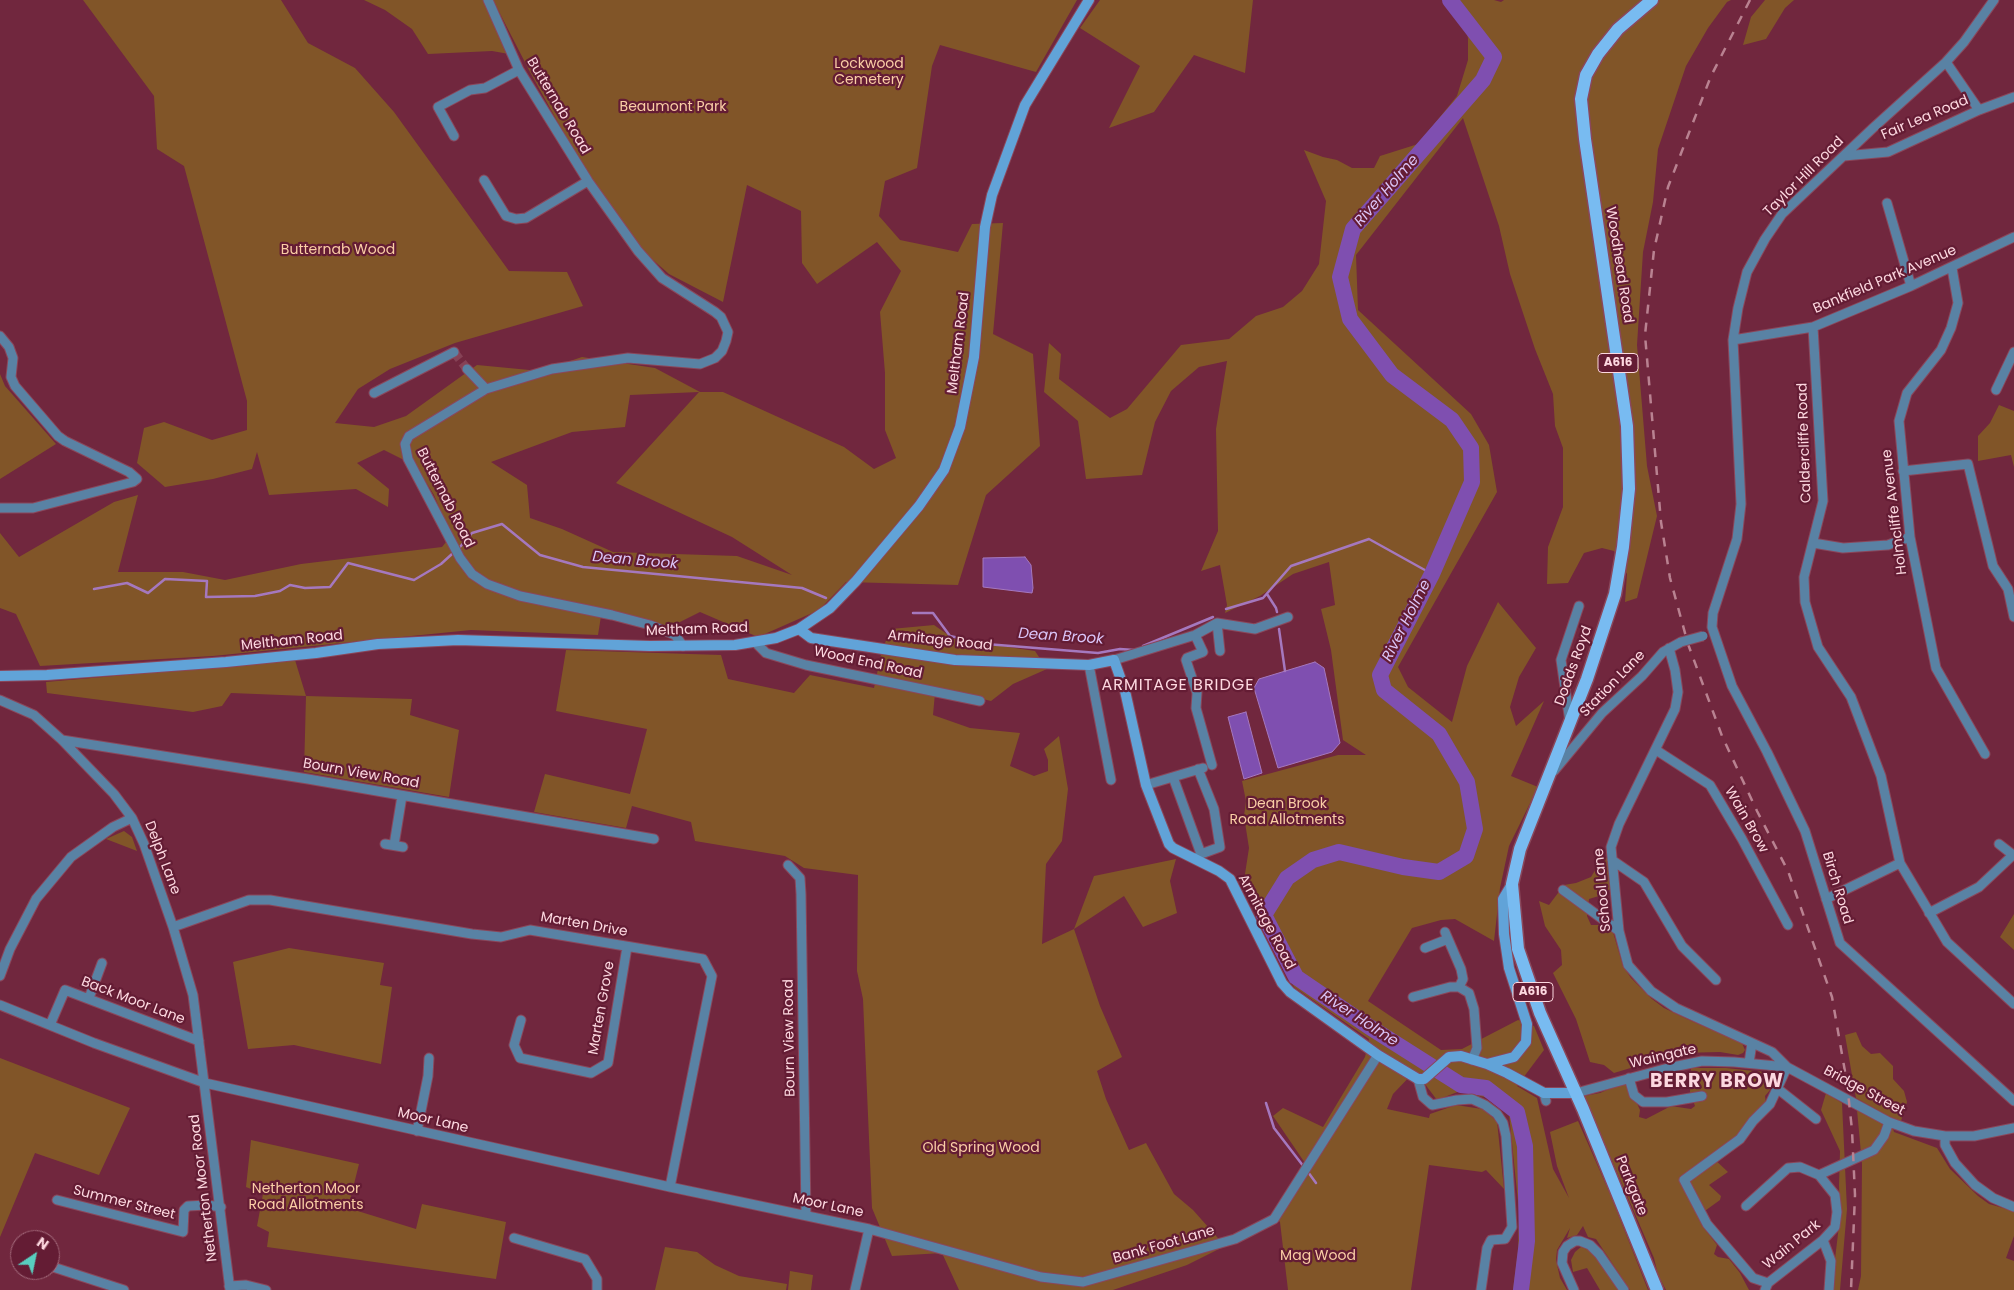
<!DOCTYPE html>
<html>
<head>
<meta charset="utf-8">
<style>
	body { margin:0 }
	#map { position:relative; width:2014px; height:1290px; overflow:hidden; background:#71273e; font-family:Poppins,sans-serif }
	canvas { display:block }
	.north { position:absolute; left:10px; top:1230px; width:50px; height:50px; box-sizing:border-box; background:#641c34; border:1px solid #a16779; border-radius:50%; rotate:34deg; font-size:14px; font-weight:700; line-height:20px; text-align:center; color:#fdd8e0 }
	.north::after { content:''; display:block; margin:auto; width:18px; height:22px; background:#58cebf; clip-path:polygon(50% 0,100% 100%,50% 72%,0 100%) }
</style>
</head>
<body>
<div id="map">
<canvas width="2014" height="1290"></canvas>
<div class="north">N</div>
</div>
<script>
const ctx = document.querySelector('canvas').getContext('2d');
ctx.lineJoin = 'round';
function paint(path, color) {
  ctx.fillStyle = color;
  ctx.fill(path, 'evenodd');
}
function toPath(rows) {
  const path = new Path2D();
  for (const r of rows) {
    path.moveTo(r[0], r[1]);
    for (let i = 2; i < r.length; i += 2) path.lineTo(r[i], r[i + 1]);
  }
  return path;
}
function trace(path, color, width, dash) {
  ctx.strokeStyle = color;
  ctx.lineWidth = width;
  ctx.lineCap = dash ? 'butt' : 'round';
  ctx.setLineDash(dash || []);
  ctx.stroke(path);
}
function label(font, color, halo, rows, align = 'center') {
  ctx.font = font + ' Poppins,sans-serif';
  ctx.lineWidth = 4.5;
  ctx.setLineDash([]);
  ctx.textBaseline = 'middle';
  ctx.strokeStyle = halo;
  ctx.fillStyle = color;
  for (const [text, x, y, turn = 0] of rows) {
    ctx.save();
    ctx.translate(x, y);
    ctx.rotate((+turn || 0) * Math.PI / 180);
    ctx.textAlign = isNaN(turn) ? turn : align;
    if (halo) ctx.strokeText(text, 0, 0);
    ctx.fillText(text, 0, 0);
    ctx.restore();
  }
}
const green = toPath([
	[83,0,281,0,308,43,355,68,394,112,509,271,567,272,583,306,455,343,390,369,358,389,335,423,374,427,406,416,477,365,540,371,582,357,655,368,700,392,723,392,844,447,874,469,896,458,885,430,885,373,880,312,901,271,877,242,817,284,802,263,801,211,747,185,723,302,669,274,644,252,586,173,530,72,493,0,1077,0,1036,72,940,45,932,66,917,168,885,181,879,216,900,240,958,252,972,224,1003,223,993,334,1033,354,1040,446,986,495,958,585,846,582,819,610,758,637,700,612,668,628,602,610,598,635,471,630,213,656,40,666,16,614,0,608,0,533,19,557,114,502,138,495,118,572,183,572,225,580,301,564,442,547,451,536,434,495,416,466,384,450,357,463,389,489,388,507,356,489,269,495,257,452,252,469,213,479,165,487,137,463,144,428,164,422,212,440,247,430,247,401,184,166,157,149,154,96],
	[699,392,616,483,732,537,792,575,737,556,613,552,562,529,530,518,527,485,491,462,572,432,625,427,630,395],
	[364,0,485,0,509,54,492,51,428,54,412,29,385,10],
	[1100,0,1253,0,1245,73,1194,55,1154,112,1109,128,1140,66,1080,28],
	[1456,0,1494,0,1501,2,1504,0,1731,0,1727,2,1708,28,1686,66,1658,149,1653,202,1643,252,1637,345,1647,466,1657,516,1637,598,1625,602,1627,574,1614,551,1602,548,1584,553,1568,583,1547,584,1548,547,1563,507,1563,448,1555,426,1553,394,1535,349,1510,274,1499,226,1463,118,1356,255,1358,310,1471,414,1489,445,1497,492,1398,667,1408,687,1452,722,1467,666,1498,602,1536,648,1519,677,1510,707,1516,726,1544,701,1511,776,1538,787,1509,846,1500,888,1494,941,1455,919,1441,920,1412,928,1368,1001,1441,1050,1462,1049,1518,1020,1534,1026,1544,1050,1517,1086,1537,1098,1553,1169,1569,1198,1557,1166,1550,1132,1578,1121,1611,1196,1648,1290,1630,1290,1596,1239,1588,1237,1583,1226,1577,1235,1567,1238,1570,1228,1557,1250,1556,1260,1560,1278,1567,1290,1513,1290,1518,1251,1519,1211,1509,1114,1488,1098,1460,1091,1437,1100,1415,1071,1393,1094,1387,1109,1429,1118,1430,1114,1456,1105,1482,1109,1497,1121,1504,1189,1486,1170,1482,1172,1429,1165,1411,1290,1288,1290,1280,1222,1273,1216,1305,1163,1273,1116,1283,1108,1323,1127,1365,1057,1369,1039,1294,987,1243,887,1249,848,1244,816,1246,801,1242,781,1338,755,1366,755,1343,740,1331,650,1321,609,1335,605,1329,562,1293,574,1260,596,1225,613,1227,605,1220,565,1201,571,1218,531,1216,429,1227,361,1199,367,1171,391,1155,422,1142,475,1086,479,1078,421,1044,392,1049,343,1061,354,1059,379,1110,418,1127,409,1181,345,1229,339,1256,316,1283,307,1302,291,1319,264,1326,201,1304,150,1323,157,1337,160,1352,168,1374,168,1380,156,1418,144,1457,96,1468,60,1468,38],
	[1765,0,1794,0,1785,8,1766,39,1743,45,1751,17],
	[0,374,5,386,56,444,0,479],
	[1999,405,2014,411,2014,467,2011,455,1978,461,1978,436,1990,423],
	[934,625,954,639,1035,651,1047,669,1013,684,991,701,946,690,935,693,933,715,970,728,1020,733,1010,766,1034,776,1048,771,1048,760,1044,749,1059,736,1068,789,1062,841,1046,864,1042,944,1074,929,1094,876,1176,859,1170,881,1177,913,1143,927,1124,896,1074,929,1100,1006,1122,1057,1097,1071,1106,1099,1129,1150,1146,1143,1174,1194,1193,1210,1225,1246,1187,1265,1113,1290,959,1290,942,1253,892,1256,872,1208,863,999,857,971,858,875,804,868,785,856,695,841,691,822,632,806,626,828,534,812,545,774,630,794,647,729,556,711,566,650,721,655,728,679,794,693,810,675,874,688,882,650,891,629],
	[295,660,306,696,412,699,410,715,459,730,449,797,304,772,306,696,231,693,222,706,193,712,47,693,46,682],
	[124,831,132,837,137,851,106,839],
	[1603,857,1610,859,1610,889,1602,895,1589,899,1587,916,1591,925,1601,925,1611,927,1613,932,1623,966,1631,978,1652,999,1664,1008,1687,1019,1742,1043,1745,1050,1743,1053,1738,1055,1720,1052,1680,1053,1614,1073,1604,1065,1590,1062,1576,1019,1553,973,1562,965,1561,950,1545,926,1539,901,1549,905,1564,885,1576,883,1591,877],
	[2014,914,2014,950,2000,937],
	[289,948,384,963,380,985,392,987,381,1064,294,1045,248,1049,233,962],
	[1856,1032,1862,1046,1871,1054,1880,1053,1893,1066,1893,1079,1904,1091,1907,1102,1901,1121,1888,1116,1856,1098,1845,1035],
	[0,1058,130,1108,99,1175,35,1153,0,1237],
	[1691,1068,1726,1068,1773,1073,1770,1090,1765,1096,1766,1103,1739,1134,1711,1156,1728,1172,1709,1185,1721,1196,1720,1200,1702,1213,1701,1224,1717,1245,1714,1254,1718,1257,1729,1259,1740,1273,1749,1290,1666,1290,1658,1275,1654,1258,1584,1096,1600,1093,1618,1085,1628,1084,1640,1110,1639,1117,1646,1119,1671,1106,1691,1109,1695,1106,1690,1092],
	[1826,1093,1842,1103,1847,1209,1840,1290,1834,1290,1835,1259,1840,1217,1839,1185,1840,1151,1821,1110],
	[1857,1110,1893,1129,1894,1132,1937,1148,1950,1169,1978,1196,1989,1204,2014,1211,2014,1236,2006,1258,2014,1261,2014,1290,1858,1290,1861,1276,1862,1164],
	[251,1140,359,1164,348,1208,416,1229,422,1204,506,1222,496,1279,267,1247,269,1232,257,1226,263,1194,246,1187],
	[1582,1246,1589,1249,1598,1261,1606,1269,1620,1290,1600,1290,1587,1268,1573,1272,1571,1260,1575,1252],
	[665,1247,697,1252,715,1265,739,1276,787,1284,786,1290,655,1290],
	[790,1271,813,1275,811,1290,788,1290]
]);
const water = toPath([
	[1025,557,1031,565,1033,588,1032,593,983,587,983,558,1025,557],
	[1315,662,1324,668,1340,743,1332,752,1278,768,1254,688,1259,679,1315,662],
	[1246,712,1262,773,1244,779,1228,717,1246,712]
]);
const stream = toPath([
	[460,547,472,533,502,524,540,555,583,567,802,588,826,598],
	[94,589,127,583,148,593,165,579,207,581,206,597,255,596,280,591,290,585,305,588,330,587,348,563,414,580,441,564,452,554],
	[1267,594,1276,608,1277,612],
	[1226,609,1263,598,1291,566,1369,539,1432,574],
	[913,613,933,613,950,636,986,644,1098,653,1120,649,1134,650],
	[1279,629,1285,671],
	[1143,646,1213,617],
	[1266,1103,1274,1128,1304,1167],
	[1308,1172,1316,1183]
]);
const river = toPath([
	[1450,0,1494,57,1483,80,1353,229,1340,277,1350,319,1392,375,1452,420,1471,448,1472,482,1432,574,1380,675,1384,690,1439,734,1467,782,1475,829,1466,856,1439,872,1403,867,1339,852,1313,860,1287,878,1264,915,1296,977,1368,1026,1461,1085,1486,1088,1517,1112,1525,1146,1527,1241,1521,1290]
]);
const minorTunnel = toPath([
	[454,352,467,369]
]);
const minor = toPath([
	[488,0,519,70,588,181,638,251,662,278,715,312,721,317,728,332,726,341,722,351,715,358,700,364,628,358,552,369,486,389,409,436,405,444,408,459,460,558,472,574,487,584,520,596,612,615,650,625,675,635,683,646],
	[1994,0,1964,42,1946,62,1873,128,1782,214,1765,239,1747,272,1738,308,1733,340,1741,504,1737,539,1713,613,1712,627,1732,686,1767,752,1805,831,1840,943,2014,1101],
	[1946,62,1979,110],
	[454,136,438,107,470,90,485,88,519,70],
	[1844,156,1888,152,1979,110,2014,97],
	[484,180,506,216,516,219,526,218,588,181],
	[1887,203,1911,286],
	[1952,268,1958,303,1951,328,1941,350,1907,393,1899,421,1910,537,1936,668,1985,754],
	[1813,327,1823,501,1804,577,1805,602,1818,647,1851,697,1881,776,1900,863,1947,942,2014,1004],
	[0,336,9,347,13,358,11,377,15,386,58,436,65,441,129,472,137,479,133,482,33,508,0,508],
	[1733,340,1813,327,1911,286,2014,237],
	[467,369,486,389],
	[1996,390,2014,352],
	[374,393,454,352],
	[1903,471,1968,464,1993,566,2008,589,2014,617],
	[1813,543,1843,548,1888,545,1910,537],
	[1217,623,1220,651],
	[1195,635,1203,652,1187,658,1186,660,1197,693,1196,708,1212,765],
	[755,642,766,653,806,665,980,701],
	[1669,648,1675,670,1678,692,1675,709,1619,824,1611,847,1619,931,1628,965,1651,991,1676,1008,1772,1052,1787,1067],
	[1114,660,1195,635,1217,623,1255,629,1288,617],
	[1089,665,1111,780],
	[0,700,34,715,62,740,114,794,132,818,144,844,173,927,193,995,230,1290],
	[1570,722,1561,660,1579,606],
	[62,740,308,779,654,839],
	[1656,750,1710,785,1742,839,1788,925],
	[1198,769,1214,809,1220,847,1201,854],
	[1554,771,1602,713,1642,676,1663,652,1681,642],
	[1173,777,1201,854,1197,858],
	[1146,785,1203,768],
	[385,844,403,847],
	[1999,844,2013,855],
	[394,845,402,796],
	[1612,860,1644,882,1682,946,1716,980],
	[788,865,800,878,801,894,806,1215],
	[1563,890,1619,931],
	[1826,899,1900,863],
	[1929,913,1979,887,2013,855,2014,856],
	[173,927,249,900,270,900,472,934,501,937,530,930,703,959,712,976,670,1187],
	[1445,932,1461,969,1463,979,1459,987],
	[1425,948,1448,939],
	[0,976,10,949,36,899,71,857,113,827,132,818],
	[1413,997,1450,987,1459,987,1469,993,1474,1009,1477,1048,1472,1060],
	[89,998,102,963],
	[0,1005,94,1043,205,1083,670,1187,869,1229,1041,1277,1083,1282,1235,1239,1274,1219,1378,1055],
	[521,1020,514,1045,520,1058,591,1073,608,1063,627,947],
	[50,1025,65,990,199,1041],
	[1749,1063,1752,1043],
	[1629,1078,1634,1095,1643,1102,1667,1102,1702,1096],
	[1418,1079,1423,1097,1432,1105,1457,1100,1472,1099,1485,1105,1497,1114,1503,1123,1506,1136,1512,1227,1505,1239,1491,1240,1487,1248,1481,1290],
	[1778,1089,1816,1119],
	[1544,1093,1546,1101],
	[1576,1093,1668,1068,1702,1061,1734,1062,1787,1067,1889,1122,1914,1131,1945,1136,1974,1136,2014,1128],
	[417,1131,428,1076,429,1058],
	[1945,1136,1945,1145,1955,1163,1975,1185,1993,1198,2014,1207],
	[1819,1175,1874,1150,1884,1136,1889,1122],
	[57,1200,183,1232,184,1210,188,1206,207,1205,221,1207],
	[1746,1206,1788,1168,1800,1167,1819,1175,1835,1195,1837,1212,1835,1227,1823,1240,1768,1283,1765,1290],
	[514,1238,585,1259,597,1279,597,1290],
	[1823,1240,1831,1261,1829,1290],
	[53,1267,124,1290],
	[1768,1283,1753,1278,1707,1224,1684,1180,1740,1139,1753,1121,1770,1104,1787,1067],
	[229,1286,246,1285,266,1290],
	[855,1290,869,1229],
	[1574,1290,1562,1263,1563,1252,1567,1246,1575,1241,1580,1241,1590,1245,1599,1254,1624,1290]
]);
const secondary = toPath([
	[799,629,811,638,955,660,1089,665,1114,660,1125,691,1146,785,1169,844,1173,848,1219,871,1230,879,1282,983,1290,992,1378,1055,1418,1079,1424,1079,1449,1057,1461,1056,1487,1064,1507,1073,1544,1093,1576,1093],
	[0,676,47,675,226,662,316,653,378,644,458,640,650,646,735,645,776,638,799,629,830,608,856,581,919,506,944,470,960,427,974,357,985,227,992,195,1025,105,1089,0],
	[1487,1064,1514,1057,1526,1042,1527,1024,1509,968,1504,934,1503,899,1512,884]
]);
const primary = toPath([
	[1652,0,1618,29,1598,54,1586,75,1581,99,1585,139,1627,426,1629,489,1623,547,1615,594,1587,679,1520,849,1512,884,1518,949,1540,1013,1583,1109,1657,1290]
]);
const rail = toPath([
	[1750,0,1711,76,1668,187,1654,250,1645,335,1661,522,1670,578,1688,644,1722,736,1757,811,1788,871,1832,997,1847,1083,1852,1130,1855,1195,1851,1290]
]);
const minorBridge = toPath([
	[1681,642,1703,636]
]);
const shields = [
	[1618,363,40],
	[1533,992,40]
];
const shieldNames = [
	["A616",1618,363],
	["A616",1533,992]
];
const parkNames = [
	["Lockwood",869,64],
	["Cemetery",869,80],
	["Beaumont Park",673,107],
	["Butternab Wood",338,250],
	["Dean Brook",1287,804],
	["Road Allotments",1287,820],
	["Old Spring Wood",981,1148],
	["Netherton Moor",306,1189],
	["Road Allotments",306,1205],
	["Mag Wood",1318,1256]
];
const streetNames = [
	["Butternab Road",558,106,59],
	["Fair Lea Road",1925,118,-23],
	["Taylor Hill Road",1804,177,-45],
	["Woodhead Road",1619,265,81],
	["Bankfield Park Avenue",1885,280,-23],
	["Meltham Road",959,343,-83],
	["Caldercliffe Road",1805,443,-92],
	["Butternab Road",445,498,63],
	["Holmcliffe Avenue",1895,512,-97],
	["Meltham Road",697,630,-2],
	["Meltham Road",292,641,-6],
	["Armitage Road",940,641,6],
	["Wood End Road",868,663,12],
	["Dodds Royd",1574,666,-70],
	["Station Lane",1613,684,-46],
	["Bourn View Road",361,774,10],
	["Wain Brow",1746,820,60],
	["Delph Lane",162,858,69],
	["Birch Road",1837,888,73],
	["School Lane",1603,890,-95],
	["Armitage Road",1266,922,62],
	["Marten Drive",584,925,10],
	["Back Moor Lane",133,1001,21],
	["Marten Grove",602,1008,-80],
	["Bourn View Road",790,1038,-91],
	["Waingate",1663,1057,-13],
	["Bridge Street",1864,1091,28],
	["Moor Lane",433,1121,13],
	["Parkgate",1631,1186,68],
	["Netherton Moor Road",204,1188,-97],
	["Summer Street",124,1203,14],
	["Moor Lane",828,1206,12],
	["Bank Foot Lane",1164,1245,-16],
	["Wain Park",1792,1245,-39]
];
const waterNames = [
	["River Holme",1387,191,-49],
	["Dean Brook",635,561,5],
	["River Holme",1407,621,-63],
	["Dean Brook",1061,637,4],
	["River Holme",1359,1019,33]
];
const quarterNames = [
	["ARMITAGE BRIDGE",1178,686]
];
const districtNames = [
	["BERRY BROW",1717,1082]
];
paint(green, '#815528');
paint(water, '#7f4fb0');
trace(water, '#a578be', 1);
trace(stream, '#a578be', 2.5);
trace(river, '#7f4fb0', 16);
trace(minorTunnel, '#864256', 9, [9, 4.5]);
trace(minor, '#8a475b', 11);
trace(secondary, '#8a475b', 12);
trace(primary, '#8a475b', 15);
trace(minor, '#5982a4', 9);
trace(secondary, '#61a3d8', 10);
trace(primary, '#78bbf1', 12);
trace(rail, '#b98291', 2.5, [9, 9]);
trace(minorBridge, '#8a475b', 11, []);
trace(minorBridge, '#5982a4', 9);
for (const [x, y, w] of shields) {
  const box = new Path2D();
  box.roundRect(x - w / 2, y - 9.5, w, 19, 4);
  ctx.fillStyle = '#641c34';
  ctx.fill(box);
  trace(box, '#fdd8e0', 1);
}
label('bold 12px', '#fdd8e0', null, shieldNames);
label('14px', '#facea5', '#641c34', parkNames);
label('14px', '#fdd8e0', '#641c34', streetNames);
label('italic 15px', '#dbc5f8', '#641c34', waterNames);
ctx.letterSpacing = '1px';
label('16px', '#fdd8e0', '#641c34', quarterNames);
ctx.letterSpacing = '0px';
ctx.letterSpacing = '1px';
label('bold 19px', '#fdd8e0', '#641c34', districtNames);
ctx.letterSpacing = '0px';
</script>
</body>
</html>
